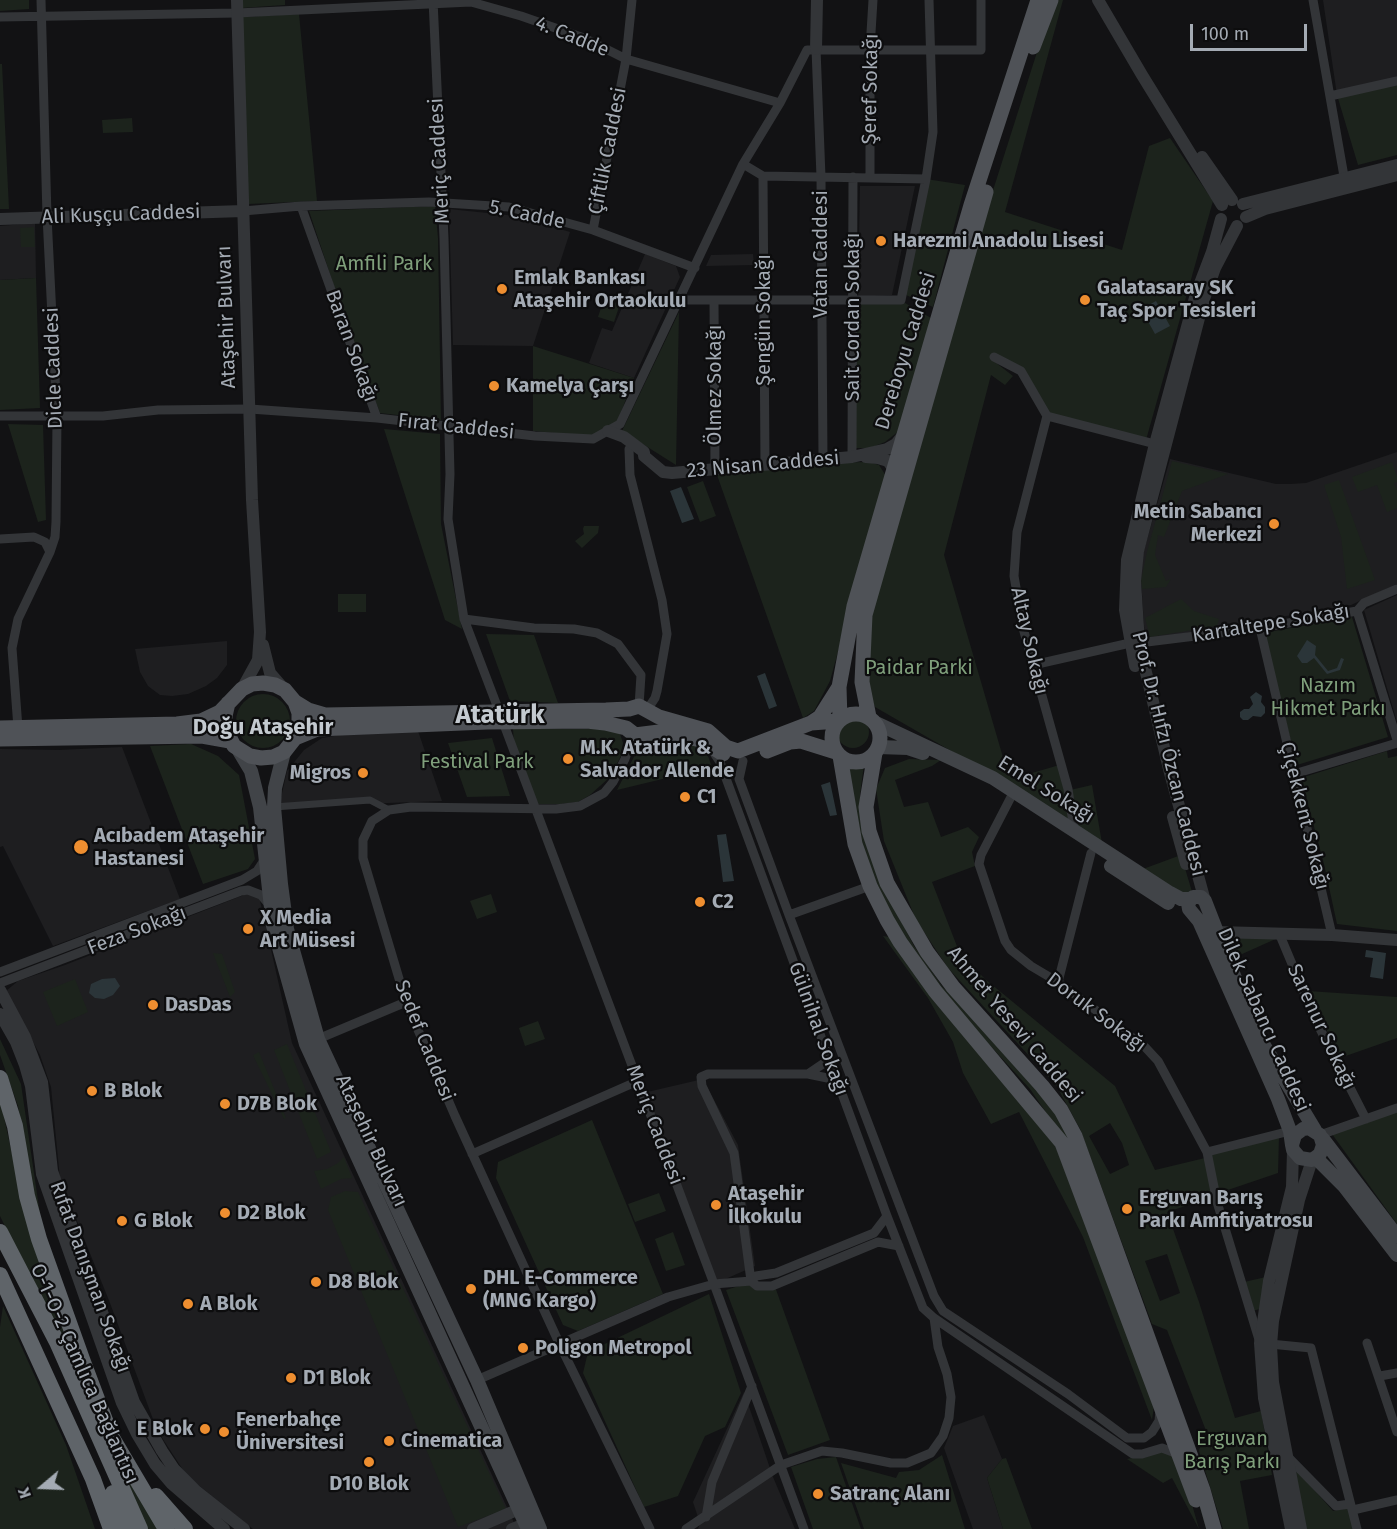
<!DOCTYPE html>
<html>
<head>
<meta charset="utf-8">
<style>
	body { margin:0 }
	#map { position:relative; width:1397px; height:1529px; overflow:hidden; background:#121214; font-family:"Fira Sans",sans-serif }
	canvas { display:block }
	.north { position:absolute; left:12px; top:1457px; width:60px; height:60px; -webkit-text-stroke:4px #0d0d0e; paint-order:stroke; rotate:251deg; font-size:16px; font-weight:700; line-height:24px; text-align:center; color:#a4abb4 }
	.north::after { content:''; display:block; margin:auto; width:21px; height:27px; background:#a4abb4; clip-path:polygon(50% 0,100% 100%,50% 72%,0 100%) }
	.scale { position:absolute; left:1190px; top:24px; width:117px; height:27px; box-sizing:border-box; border:3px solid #a4abb4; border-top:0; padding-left:8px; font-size:18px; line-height:21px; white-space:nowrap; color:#a4abb4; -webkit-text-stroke:4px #0d0d0e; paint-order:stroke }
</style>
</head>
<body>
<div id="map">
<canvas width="1397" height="1529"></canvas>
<div class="north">K</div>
<div class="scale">100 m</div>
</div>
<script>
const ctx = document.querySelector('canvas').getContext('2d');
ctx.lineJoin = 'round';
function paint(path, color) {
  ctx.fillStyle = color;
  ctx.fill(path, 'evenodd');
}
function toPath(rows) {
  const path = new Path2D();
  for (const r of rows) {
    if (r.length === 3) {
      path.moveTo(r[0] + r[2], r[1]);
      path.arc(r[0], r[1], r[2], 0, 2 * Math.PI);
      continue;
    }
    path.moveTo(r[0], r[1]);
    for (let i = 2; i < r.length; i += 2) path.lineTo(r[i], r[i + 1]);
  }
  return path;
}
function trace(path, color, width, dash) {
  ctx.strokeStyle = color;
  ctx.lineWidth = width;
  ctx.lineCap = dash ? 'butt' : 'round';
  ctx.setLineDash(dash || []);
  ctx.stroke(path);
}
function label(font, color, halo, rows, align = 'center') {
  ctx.font = font + ' "Fira Sans",sans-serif';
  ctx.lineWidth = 4.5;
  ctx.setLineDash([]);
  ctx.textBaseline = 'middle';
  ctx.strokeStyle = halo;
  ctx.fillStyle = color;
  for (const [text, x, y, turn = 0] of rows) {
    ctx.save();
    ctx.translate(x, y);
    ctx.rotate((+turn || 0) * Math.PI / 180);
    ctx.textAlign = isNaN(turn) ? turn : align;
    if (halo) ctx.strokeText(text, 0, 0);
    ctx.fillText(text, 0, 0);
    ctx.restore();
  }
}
const built = toPath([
	[1323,0,1397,0,1397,81,1337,95],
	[860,186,915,186,892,295,858,297],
	[449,209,516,216,570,232,533,346,453,345],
	[35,223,36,278,0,280,0,226],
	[645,254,676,266,680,277,634,378,589,363,602,328,612,331],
	[753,254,754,265,706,266,711,255],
	[1397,452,1397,584,1351,605,1145,640,1140,564,1170,459,1276,484,1291,484,1306,483],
	[1397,595,1397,722,1364,610],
	[227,641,227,665,217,678,206,686,188,694,172,696,160,695,148,686,140,672,135,649],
	[418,731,442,801,279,807,287,771,304,750,322,738,340,735],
	[122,747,180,899,53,946,3,846,0,847,0,749,59,750],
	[249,893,259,896,292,1043,517,1529,253,1529,187,1476,157,1430,110,1303,60,1179,51,1087,40,1055,6,991,18,981,65,965],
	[703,1079,738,1145,755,1266,714,1284,643,1093],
	[744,1392,773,1477,795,1529,698,1529,700,1523,693,1502],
	[984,1415,1002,1459,987,1478,1003,1529,973,1529,944,1448,953,1426]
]);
const green = toPath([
	[0,0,29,0,29,9,0,11],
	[241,0,285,0,285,5,241,8],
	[1059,0,1063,0,1005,212,1122,250,1149,146,1170,138,1213,201,1146,440,1050,415,1024,370,995,362,1013,376,1005,385,991,375,944,555,1007,771,1018,777,1063,764,1070,790,1092,785,1102,843,1005,782,875,707,864,680,862,643,988,206,1052,5],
	[299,14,317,201,248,204,242,17],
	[0,64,2,64,9,209,0,209],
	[1397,81,1397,155,1358,165,1337,95],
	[132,118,133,132,103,133,102,120],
	[926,179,965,185,933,307,906,295],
	[435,206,438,238,441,420,380,413,345,319,309,211],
	[34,227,35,247,21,247,20,228],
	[36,278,40,408,0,410,0,280],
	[604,299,620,304,614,322,598,317],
	[854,300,905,303,931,318,899,431,885,442,870,448,855,448],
	[679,312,676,465,622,431],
	[533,346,634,378,617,423,590,436,533,431],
	[8,424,43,425,46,520,38,522],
	[384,429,440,434,441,524,462,629,445,620],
	[1172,461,1228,474,1182,491,1164,537,1158,535,1155,555,1166,581,1171,579,1166,587,1142,589,1141,580,1147,552],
	[869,462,879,465,886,476,830,681,814,711,803,718,717,475,814,463],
	[1392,462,1397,477,1397,482,1394,483,1397,490,1397,508,1387,512,1377,485,1358,492,1352,477],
	[1339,480,1375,580,1347,589,1341,537,1324,485],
	[703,481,716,516,700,522,687,487],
	[584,526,599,526,598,533,582,548,575,541,584,534,583,529],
	[338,594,366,594,366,612,338,612],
	[1181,599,1194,611,1219,619,1217,626,1150,637,1145,618],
	[1352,617,1388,737,1297,765,1263,633],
	[486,634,534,635,558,703,510,701],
	[263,721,27],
	[853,732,16],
	[513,729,609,729,619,731,623,743,622,754,610,777,590,795,578,802,561,804,536,804,514,743],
	[659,736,705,748,712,767,617,790,639,747,646,739],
	[492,738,510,796,467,797,448,743],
	[191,744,218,756,239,775,255,859,248,869,203,884,150,746],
	[1387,751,1388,758,1397,756,1397,931,1337,924,1324,864,1301,778],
	[909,759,941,760,932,766,895,780,904,807,928,802,941,837,968,827,979,837,972,852,975,866,932,882,960,954,985,979,1115,1086,1155,1170,1205,1158,1213,1197,1167,1212,1199,1302,1235,1418,1261,1411,1272,1475,1240,1481,1249,1529,1223,1529,1199,1451,1205,1428,1167,1330,1152,1324,1080,1129,1056,1085,948,968,916,920,884,841,876,789,885,768],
	[1110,1123,1122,1143,1129,1165,1110,1174,1089,1136],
	[1167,1254,1180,1293,1160,1301,1145,1261],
	[864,764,860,795,860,818,868,848,881,881,914,946,942,986,1030,1079,1054,1109,1070,1139,1193,1472,1210,1529,1206,1529,1190,1472,1101,1238,1066,1142,1030,1089,940,991,922,969,894,921,877,885,856,828,843,766],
	[1181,855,1193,895,1183,898,1143,869],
	[491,894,497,912,477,919,470,901],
	[1220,935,1280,937,1231,959],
	[883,936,890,937,1056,1147,1154,1406,1152,1420,1083,1237,1019,1112,991,1124,963,1073,953,1042,928,998],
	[213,953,222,954,235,992,230,997],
	[75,979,88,1012,57,1026,43,992],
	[1308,991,1397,997,1397,1038,1340,1058],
	[538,1021,545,1039,525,1046,519,1028],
	[0,1039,21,1084,41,1221,31,1186,18,1106,0,1055],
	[287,1044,331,1152,317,1159,274,1050],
	[259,1052,286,1118,284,1119,253,1055],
	[0,1099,19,1186,39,1260,158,1529,147,1529,61,1340,0,1216],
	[1397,1112,1397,1224,1332,1134],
	[592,1120,663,1294,578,1331,563,1325,496,1178,498,1162],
	[1279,1137,1278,1173,1219,1193,1210,1154],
	[344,1157,352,1178,341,1179,321,1189,314,1171,327,1169,338,1163],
	[345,1191,358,1192,506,1509,458,1527,328,1210,331,1197],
	[659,1193,666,1211,635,1222,628,1204],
	[673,1232,685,1265,666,1271,655,1239],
	[1266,1277,1260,1309,1252,1311,1244,1282],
	[774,1284,830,1440,788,1455,726,1290,742,1285],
	[709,1294,741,1393,725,1427,705,1436,678,1496,644,1507,583,1373,588,1352],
	[3,1306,66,1445,95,1529,0,1529,0,1327],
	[1161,1452,1171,1453,1189,1494,1199,1529,1172,1478,1163,1483,1127,1459],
	[942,1455,965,1529,864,1529,841,1463,896,1478,899,1472,919,1470],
	[836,1457,861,1529,813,1529,791,1467,817,1459],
	[1006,1458,1032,1529,1003,1529,987,1478,1002,1459],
	[1294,1467,1333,1511,1349,1508,1353,1529,1305,1529]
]);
const water = toPath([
	[1156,301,1170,326,1155,334,1141,309],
	[681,487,694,519,682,523,670,491],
	[1307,640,1316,646,1315,655,1328,671,1337,668,1341,658,1344,659,1340,670,1327,674,1314,658,1307,663,1302,663,1297,656],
	[765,673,777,706,769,709,757,676],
	[1256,692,1262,696,1261,702,1265,707,1265,713,1261,717,1253,716,1248,720,1243,720,1240,717,1240,712,1244,709,1249,709,1253,704,1250,697],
	[830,782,837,815,830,816,821,785],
	[726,834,734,881,723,882,717,835],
	[1366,950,1386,953,1383,979,1370,977,1373,958,1365,957],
	[115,978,120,986,113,995,104,999,95,998,89,993,91,984,102,979]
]);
const pedestrian = toPath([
	[274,807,370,800,389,810]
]);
const minor = toPath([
	[433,0,444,238,450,474,448,519,464,619,499,711],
	[1313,0,1345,182],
	[0,17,237,13,471,2,521,16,584,38,626,59,780,103],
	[816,49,821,177,823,459],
	[1330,96,1397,81],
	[743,164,763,176,926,179],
	[763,176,765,465],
	[870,178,870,49,873,0],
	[301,206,377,418],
	[243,211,301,206,429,202,509,207,593,230,695,268],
	[593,230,626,59,632,0],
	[679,300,901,300,926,179,933,132,929,0],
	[714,300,715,470],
	[994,357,1021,371,1047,416,1155,444],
	[0,416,103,416,158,410,250,409,377,418,535,436,593,439,620,424,743,164,780,103,807,50,981,50,981,0],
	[1047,416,1017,532,1014,576,1023,628,1068,789,1074,830],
	[629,449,630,475,662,600,667,634,657,691,655,698,647,710],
	[852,457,853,177],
	[0,539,34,537,45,542,50,552],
	[1357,611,1397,740],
	[464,619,534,628,574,629,597,633,618,644,641,675,639,706],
	[1260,628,1332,935],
	[1139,643,1260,628,1357,611,1364,603,1397,589],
	[1033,665,1130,643],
	[503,722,714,1284,804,1529],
	[18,728,12,648,18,619,50,552,55,537,56,522,57,417,47,216,41,0],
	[633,734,625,759,613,782,604,793,580,806,556,809,411,807,389,810,372,821,363,840,363,858,406,1002,455,1116,560,1345,650,1529],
	[712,750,720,762,887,1216,923,1308,934,1318,1133,1454,1142,1454,1162,1448,1178,1454],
	[743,761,739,779,789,915,934,1296,943,1311,1068,1394,1127,1438,1144,1438,1152,1432,1159,1421,1160,1410],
	[1294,774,1397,743],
	[1011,797,981,855,979,864,1005,941,1011,950,1031,966,1058,982,1145,1047,1158,1061,1207,1152,1217,1202,1260,1343,1311,1348,1357,1529],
	[789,915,870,886],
	[1279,933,1316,1021,1366,1119],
	[0,972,242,880,257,871,265,859],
	[1058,982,1091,853],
	[0,983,241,891,248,890,261,895,270,906],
	[318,1039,406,1002],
	[808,1074,830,1059],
	[837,1080,808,1074,708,1074,701,1077,702,1086,734,1153,751,1281,757,1286,772,1286,878,1242,899,1246],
	[1320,1135,1397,1108],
	[1207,1152,1290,1131],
	[472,1154,638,1081],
	[1367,1343,1397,1432],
	[1380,1376,1397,1373],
	[477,1380,668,1297,714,1284,751,1281,756,1276,776,1273,874,1233,887,1216],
	[1288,1457,1336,1506,1350,1504],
	[1353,1510,1397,1500],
	[706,1517,712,1482,752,1386],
	[686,1529,781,1465,822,1451,842,1453,891,1463,907,1463,931,1453,943,1436,949,1418,951,1397,947,1374,938,1347,934,1318]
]);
const tertiary = toPath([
	[237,0,252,500,260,632,258,660,242,689],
	[1098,0,1142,75,1222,205],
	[816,49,817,0],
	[1202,157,1232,200],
	[1243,204,1397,165],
	[1246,217,1265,209,1397,175],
	[0,219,243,211],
	[608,431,624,437,644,452,644,456,663,472,672,473,852,457,887,449,896,444,903,435],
	[866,457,878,458,888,461,893,468],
	[263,645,270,673,283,688],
	[1135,666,1125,610,1127,560,1155,444,1196,294,1212,252,1221,219],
	[1173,817,1186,864],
	[1205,901,1170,773,1139,643,1135,581,1138,551,1204,299,1215,268,1237,226],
	[1216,932,1332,935,1397,940],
	[0,990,25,1037,42,1082,52,1171,134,1402,162,1451,174,1469,196,1491,244,1529],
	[0,1014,16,1042,25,1065,31,1086,42,1174,122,1403,137,1434,155,1464,172,1484,224,1529],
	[473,1529,526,1506],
	[512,1529,535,1520],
	[1291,1529,1264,1398,1260,1343,1269,1281,1292,1187,1293,1150],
	[1301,1529,1273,1382,1271,1345,1273,1321,1281,1283,1299,1200,1312,1160]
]);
const secondary = toPath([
	[874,722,993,778,1170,893,1181,899,1191,899],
	[878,747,908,748,923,753],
	[239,751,251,771,260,807,273,926,306,1044,528,1529],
	[284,752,275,788,274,807,281,884,287,929,318,1039,477,1380,540,1529],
	[1111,866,1168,903],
	[1323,1139,1397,1236],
	[1292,1145,1295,1135,1303,1129,1309,1128,1320,1135,1323,1145,1320,1154,1312,1160,1300,1158,1293,1150,1292,1145,1290,1131,1278,1099,1199,921,1189,909,1188,903,1193,897,1201,897,1205,901,1256,1032,1315,1130],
	[1316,1158,1344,1186,1397,1255]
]);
const primary = toPath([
	[1033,47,1051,0],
	[295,702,308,710,325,715,606,710,629,709,639,706,659,717,708,731,726,747,738,751,811,723,838,721],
	[856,738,24],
	[869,717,862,682,865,615,986,192],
	[840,720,839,687,854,606,971,205,1038,0],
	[811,723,820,717,839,687],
	[0,728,177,724,201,721,220,712,242,689,252,684,263,683,275,685,285,690,295,702,299,713,299,724,295,738,284,752,273,757,261,758,250,756,234,746,225,729,225,716,228,703],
	[295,738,317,729,487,722,587,721,605,723,626,728,635,735,659,732,701,740,723,754],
	[0,739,202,736,230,741],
	[767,751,790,742,801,741,836,752],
	[875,753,866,807,869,831,887,883,927,952,953,987,1042,1086,1061,1110,1075,1136,1203,1490,1214,1529],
	[840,756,855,844,870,886,887,920,900,942,935,991,1062,1143,1196,1500]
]);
const motorway = toPath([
	[0,1078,15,1126,27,1196,39,1239,83,1362,111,1436,166,1529],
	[0,1232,57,1342,140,1529],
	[0,1275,93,1479,111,1529],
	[113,1493,126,1529],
	[156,1496,185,1529]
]);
const markers = [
	[881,241,6,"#ee8e30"],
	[502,289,6,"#ee8e30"],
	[1085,300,6,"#ee8e30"],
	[494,386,6,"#ee8e30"],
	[1274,524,6,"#ee8e30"],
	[568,759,6,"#ee8e30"],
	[363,773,6,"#ee8e30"],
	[685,797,6,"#ee8e30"],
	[81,847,8,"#ee8e30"],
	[700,902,6,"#ee8e30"],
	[248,929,6,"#ee8e30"],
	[153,1005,6,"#ee8e30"],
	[92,1091,6,"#ee8e30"],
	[225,1104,6,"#ee8e30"],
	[716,1205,6,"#ee8e30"],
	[1127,1209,6,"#ee8e30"],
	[225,1213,6,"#ee8e30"],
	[122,1221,6,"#ee8e30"],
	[316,1282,6,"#ee8e30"],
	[471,1289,6,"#ee8e30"],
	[188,1304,6,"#ee8e30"],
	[523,1348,6,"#ee8e30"],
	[291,1378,6,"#ee8e30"],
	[205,1429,6,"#ee8e30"],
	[224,1432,6,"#ee8e30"],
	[389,1441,6,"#ee8e30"],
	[369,1462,6,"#ee8e30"],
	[818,1494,6,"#ee8e30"]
];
const streetNames = [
	["4. Cadde",572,37,22],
	["Şeref Sokağı",871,89,-89],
	["Çiftlik Caddesi",608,151,-79],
	["Meriç Caddesi",440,161,-93],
	["Ali Kuşçu Caddesi",121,215,-2],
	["5. Cadde",527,215,12],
	["Vatan Caddesi",821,254,-90],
	["Ataşehir Bulvarı",227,317,-92],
	["Sait Cordan Sokağı",853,317,-90],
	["Şengün Sokağı",764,320,-90],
	["Baran Sokağı",351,346,70],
	["Dereboyu Caddesi",906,351,-73],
	["Dicle Caddesi",54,368,-92],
	["Ölmez Sokağı",715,385,-90],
	["Fırat Caddesi",456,427,6],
	["23 Nisan Caddesi",763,465,-5],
	["Kartaltepe Sokağı",1271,624,-9],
	["Altay Sokağı",1029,641,77],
	["Prof. Dr. Hıfzı Özcan Caddesi",1168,754,76],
	["Emel Sokağı",1046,790,32],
	["Çiçekkent Sokağı",1304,816,76],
	["Feza Sokağı",137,931,-21],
	["Doruk Sokağı",1096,1013,37],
	["Dilek Sabancı Caddesi",1263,1020,66],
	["Ahmet Yesevi Caddesi",1014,1025,50],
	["Sarenur Sokağı",1321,1027,65],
	["Gülnihal Sokağı",818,1029,70],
	["Sedef Caddesi",424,1041,68],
	["Meriç Caddesi",654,1125,69],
	["Ataşehir Bulvarı",371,1141,65],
	["Rıfat Danışman Sokağı",90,1277,70],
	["O-1-O-2 Çamlıca Bağlantısı",84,1374,66]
];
const poiNames = [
	["Harezmi Anadolu Lisesi",893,241],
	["Emlak Bankası",514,278],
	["Ataşehir Ortaokulu",514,301],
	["Galatasaray SK",1097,288],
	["Taç Spor Tesisleri",1097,311],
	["Kamelya Çarşı",506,386],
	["Metin Sabancı",1262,512,"right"],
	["Merkezi",1262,535,"right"],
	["M.K. Atatürk &",580,748],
	["Salvador Allende",580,771],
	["Migros",351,773,"right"],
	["C1",697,797],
	["Acıbadem Ataşehir",94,836],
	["Hastanesi",94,859],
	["C2",712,902],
	["X Media",260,918],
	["Art Müsesi",260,941],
	["DasDas",165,1005],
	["B Blok",104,1091],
	["D7B Blok",237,1104],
	["Ataşehir",728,1194],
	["İlkokulu",728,1217],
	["Erguvan Barış",1139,1198],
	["Parkı Amfitiyatrosu",1139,1221],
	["D2 Blok",237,1213],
	["G Blok",134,1221],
	["DHL E-Commerce",483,1278],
	["(MNG Kargo)",483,1301],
	["D8 Blok",328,1282],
	["A Blok",200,1304],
	["Poligon Metropol",535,1348],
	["D1 Blok",303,1378],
	["Fenerbahçe",236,1420],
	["Üniversitesi",236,1443],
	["E Blok",193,1429,"right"],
	["Cinematica",401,1441],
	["D10 Blok",369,1484,"center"],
	["Satranç Alanı",830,1494]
];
const parkNames = [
	["Amfili Park",384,264],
	["Paidar Parki",919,668],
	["Nazım",1328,686],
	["Hikmet Parkı",1328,709],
	["Festival Park",477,762],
	["Erguvan",1232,1439],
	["Barış Parkı",1232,1462]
];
const quarterNames = [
	["Doğu Ataşehir",263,728]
];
const districtNames = [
	["Atatürk",500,716]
];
paint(built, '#1e1e20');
paint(green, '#1c231c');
paint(water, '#2b3539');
trace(pedestrian, '#333538', 7);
trace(minor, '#333538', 9);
trace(tertiary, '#333538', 12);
trace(secondary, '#414448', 14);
trace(primary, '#4f5257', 15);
trace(motorway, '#5f6469', 16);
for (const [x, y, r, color] of markers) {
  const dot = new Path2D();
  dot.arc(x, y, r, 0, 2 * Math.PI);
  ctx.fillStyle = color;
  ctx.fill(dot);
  trace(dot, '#0d0d0e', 2);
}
label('20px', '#a4abb4', '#0d0d0e', streetNames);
label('bold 20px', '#a4abb4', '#0d0d0e', poiNames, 'left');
label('20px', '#7f9f7b', '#0d0d0e', parkNames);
label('bold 22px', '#c4cad0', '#0d0d0e', quarterNames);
label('bold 26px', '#c4cad0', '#0d0d0e', districtNames);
</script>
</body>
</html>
